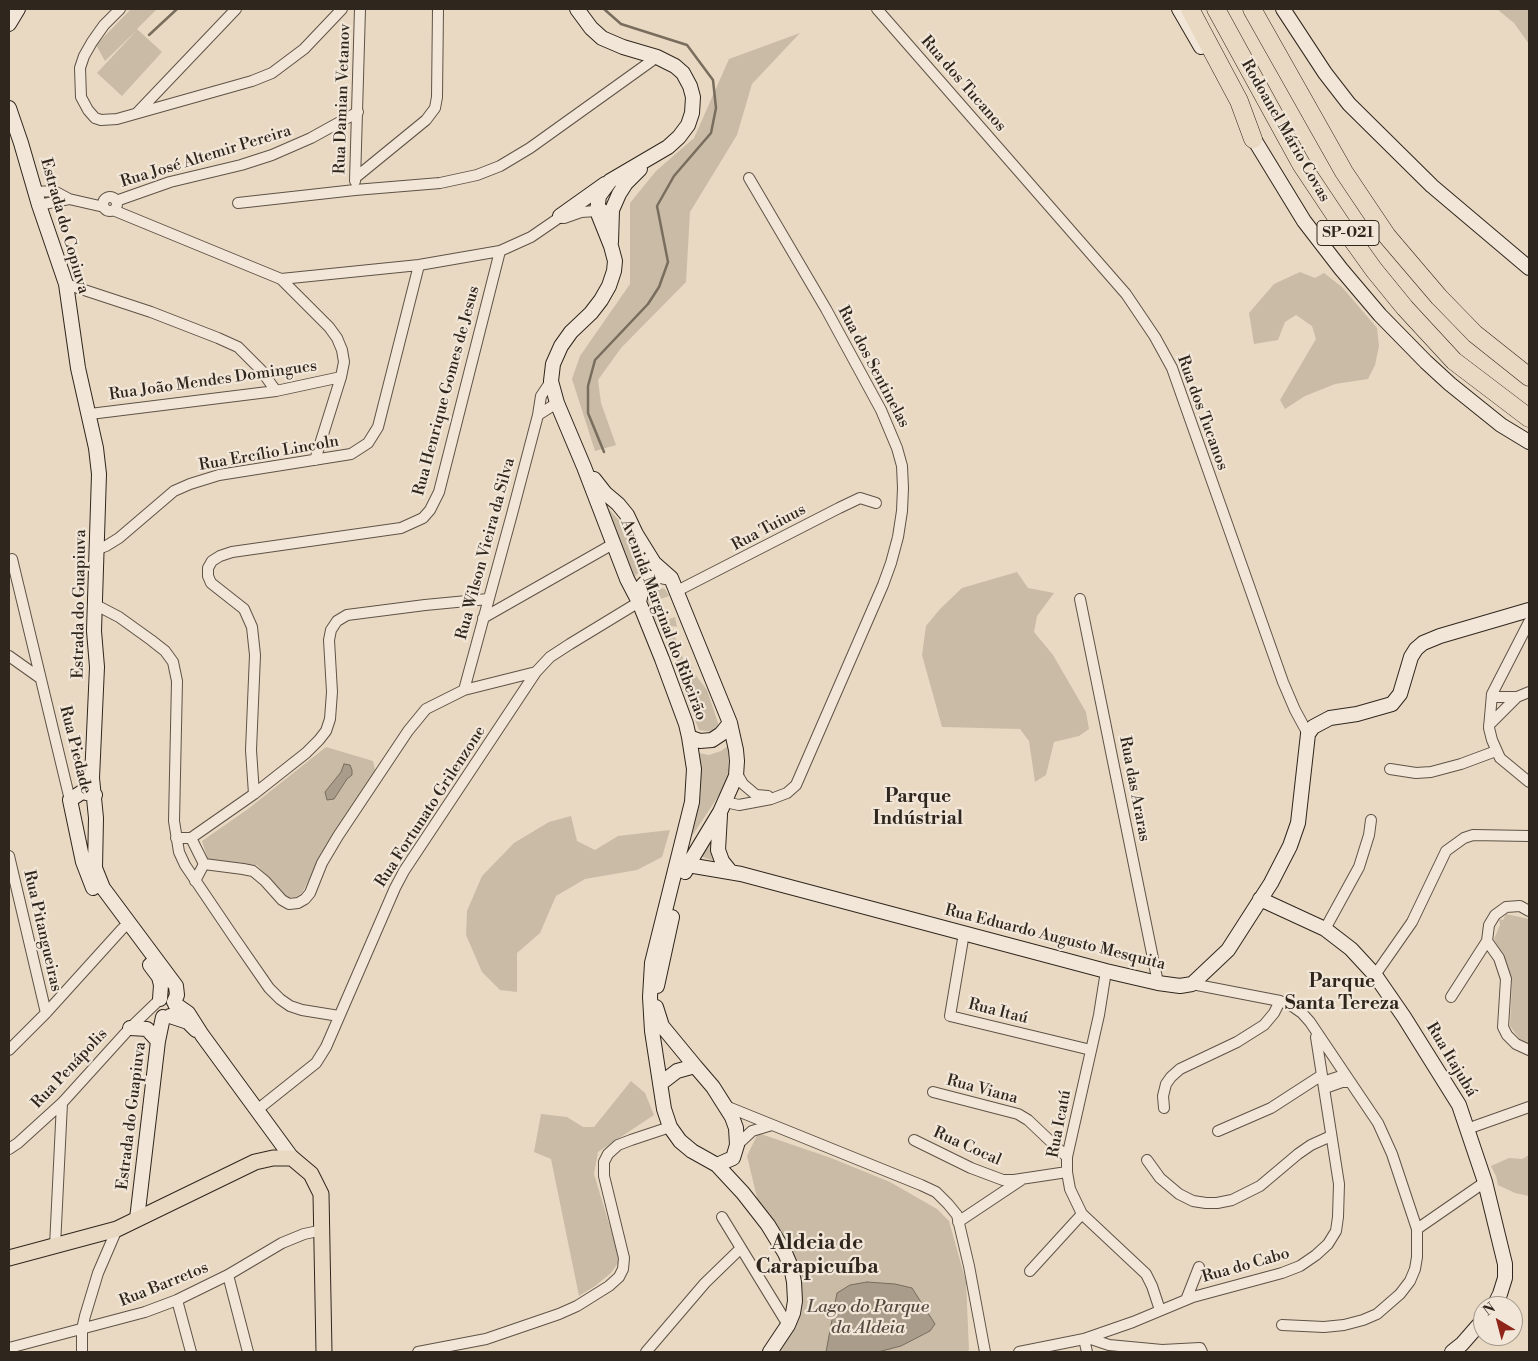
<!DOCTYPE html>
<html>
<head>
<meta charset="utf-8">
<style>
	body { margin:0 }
	#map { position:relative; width:1538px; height:1361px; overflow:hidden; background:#e9d9c2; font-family:"Libre Bodoni",serif }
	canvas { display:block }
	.frame { position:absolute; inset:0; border:10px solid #2f261d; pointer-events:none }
	.north { position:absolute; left:1473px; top:1296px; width:50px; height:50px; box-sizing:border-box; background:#f1e6d7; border:1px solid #a3998d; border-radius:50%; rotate:323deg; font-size:14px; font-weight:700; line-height:20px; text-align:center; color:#2f261d }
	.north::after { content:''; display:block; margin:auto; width:18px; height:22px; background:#8f2418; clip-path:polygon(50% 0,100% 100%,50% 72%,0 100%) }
</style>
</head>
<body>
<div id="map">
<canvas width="1538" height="1361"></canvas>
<div class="frame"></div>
<div class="north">N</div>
</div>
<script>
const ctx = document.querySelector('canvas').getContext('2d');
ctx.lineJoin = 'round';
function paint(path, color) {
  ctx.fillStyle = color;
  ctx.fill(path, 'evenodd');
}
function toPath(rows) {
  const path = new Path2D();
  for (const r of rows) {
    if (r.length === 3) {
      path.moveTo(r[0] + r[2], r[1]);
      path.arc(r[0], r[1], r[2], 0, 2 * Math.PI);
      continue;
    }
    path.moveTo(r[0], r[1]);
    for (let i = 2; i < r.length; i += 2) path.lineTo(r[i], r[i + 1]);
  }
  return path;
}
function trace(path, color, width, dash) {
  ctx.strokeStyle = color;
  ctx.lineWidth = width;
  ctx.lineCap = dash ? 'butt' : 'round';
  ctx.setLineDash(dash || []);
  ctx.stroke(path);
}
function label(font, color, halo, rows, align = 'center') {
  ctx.font = font + ' "Libre Bodoni",serif';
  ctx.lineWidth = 4.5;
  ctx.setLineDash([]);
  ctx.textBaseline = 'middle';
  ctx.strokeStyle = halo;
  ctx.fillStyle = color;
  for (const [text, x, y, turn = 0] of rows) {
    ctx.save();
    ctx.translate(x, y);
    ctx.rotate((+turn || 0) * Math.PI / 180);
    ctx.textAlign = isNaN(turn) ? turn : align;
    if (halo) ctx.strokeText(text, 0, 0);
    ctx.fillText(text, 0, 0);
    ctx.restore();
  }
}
const green = toPath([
	[131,9,157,9,137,29,162,52,122,96,97,73,137,30,105,61,96,45],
	[1497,9,1529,9,1529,44,1514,23],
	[800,33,752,84,737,135,690,212,686,282,621,348,598,380,601,403,616,445,595,451,572,379,580,356,630,284,630,203,656,171,694,138,729,59],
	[1300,272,1315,278,1324,273,1342,287,1377,328,1379,346,1375,365,1368,379,1335,384,1305,396,1285,409,1280,400,1316,339,1312,326,1296,315,1285,322,1278,340,1254,344,1249,313,1274,284],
	[605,504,620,522,631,548,643,566,647,569,637,574,634,578],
	[1017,572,1028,588,1054,593,1037,616,1034,632,1053,655,1086,712,1089,729,1079,736,1054,742,1046,775,1035,782,1029,741,1020,729,942,727,922,655,926,626,940,609,962,588],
	[657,587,665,589,669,596,658,600,660,609,651,611,647,598,649,592],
	[662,611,664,621,675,617,677,627,673,626,671,627,684,661,691,664,694,673,707,690,719,726,711,732,699,730,684,692,683,678,680,668,654,617],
	[728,746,729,774,725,786,692,836,701,790,699,753,709,755,721,751],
	[326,747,373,761,376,774,320,858,302,893,295,897,286,897,257,865,209,863,202,841,248,809],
	[571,816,577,841,595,850,618,836,670,830,662,857,637,870,585,879,556,896,540,933,517,953,517,992,500,990,482,972,466,935,467,911,482,876,514,843,549,822],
	[712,841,720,863,703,857,702,854],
	[1506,914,1529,919,1529,1045,1522,1042,1510,1026,1512,981,1494,939,1500,925,1499,919,1503,920],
	[631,1081,645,1093,654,1115,598,1152,594,1174,620,1260,611,1273,595,1286,579,1296,551,1159,534,1152,541,1114,567,1117,583,1127,594,1127],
	[758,1133,831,1158,890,1182,937,1209,949,1221,966,1282,969,1350,966,1352,776,1352,800,1304,758,1202,747,1156],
	[1529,1155,1529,1196,1515,1193,1498,1185,1496,1176,1491,1166,1509,1158,1522,1159]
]);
const water = toPath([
	[344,764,350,765,352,770,352,775,347,779,334,799,327,800,325,792,341,772,344,764],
	[867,1282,895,1284,912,1288,935,1324,930,1331,901,1346,878,1352,826,1352,837,1293,850,1285,867,1282]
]);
const stream = toPath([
	[149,35,177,9],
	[604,452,588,413,588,386,595,360,648,304,659,287,668,262,657,206,674,176,711,133,716,108,713,80,687,45,621,24,604,9]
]);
const street = toPath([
	[120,9,104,25,92,42,84,56,80,68,81,97,88,110,95,118,101,120,117,119,252,81,272,73,304,49,342,9],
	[877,9,1126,294,1155,337,1172,368,1283,682,1295,710,1308,734],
	[137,113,236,9],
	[355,178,426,120,435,108,437,97,438,9],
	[355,181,360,9],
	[35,192,54,191,69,199,104,207],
	[110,204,7],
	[116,201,170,182,241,165,272,155,311,138,358,112],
	[238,203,355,190,440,183,477,175,500,166,530,148,657,57],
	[39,205,69,199],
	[113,210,281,279,419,265,500,251,531,237,566,213],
	[564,218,581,212,597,211,603,209],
	[281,279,329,327,337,338,342,350,344,362,341,377,315,460],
	[66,284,151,312,218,338,238,347,261,370,276,391],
	[90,414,276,391,341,377],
	[538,415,557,403],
	[98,549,106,546,119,538,174,491,190,484,219,475,351,454,368,443,378,427,419,265],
	[12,559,70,800],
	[677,591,839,508,860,498,876,503],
	[1080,599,1158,983],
	[94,604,119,617,151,640,165,651,173,662,177,681,174,821,179,852,185,865,233,936,269,988,280,999,290,1006,302,1010,339,1016],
	[483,618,613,544],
	[1529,622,1492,694,1489,728,1492,740,1500,758,1529,782],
	[9,656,40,678],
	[464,690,512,514,538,415,541,396,551,381],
	[1492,694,1498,697,1517,697,1529,692],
	[1489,725,1517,697],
	[1390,769,1416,773,1431,772,1461,764,1496,751],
	[736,772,743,784,756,795,768,796],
	[254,794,251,750,255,655,252,627,244,609,211,583,208,576,208,568,212,561,220,556,232,552,401,528,423,518,430,510,439,492,500,251],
	[725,802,739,805,771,799,787,793,796,785,883,585,891,563,898,537,902,511,903,488,902,466,897,448,881,410,826,309,749,178],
	[176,838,191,838,254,794,306,753,319,740,326,731,330,719,332,692,329,640,331,630,337,621,347,615,425,605,488,599],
	[191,838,204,864],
	[9,856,46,1013],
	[195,881,204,864,243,869,253,871,265,881,282,900,289,904,298,903,305,899,310,893,322,863,338,836,408,731,426,709,464,690,536,672],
	[1529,911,1520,906,1506,907,1495,915,1489,925,1487,941,1499,958,1506,979,1503,1027,1507,1035,1516,1044,1529,1050],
	[1325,929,1359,867,1369,835,1371,820],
	[964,933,950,1016,1091,1050],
	[1106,971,1099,1015,1067,1157,1067,1172,1070,1189,1082,1214,1146,1274,1152,1286,1160,1310],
	[1375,975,1412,922,1446,851,1464,838,1473,835,1529,836],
	[1192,984,1280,1001,1292,1006,1302,1013,1310,1022,1378,1123,1392,1154,1417,1229,1417,1257,1415,1269,1410,1281,1400,1294,1377,1314,1363,1320,1344,1325,1324,1327,1282,1325],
	[1451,997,1487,941],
	[9,1050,46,1013,122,929,129,923],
	[1323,1082,1344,1075],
	[1325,1088,1342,1082,1349,1082],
	[933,1092,1018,1114,1028,1120,1067,1157],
	[728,1107,921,1185,936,1192,948,1204,957,1215,969,1266,985,1352],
	[1164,1108,1163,1096,1166,1084,1171,1077,1180,1069,1237,1042,1264,1025,1274,1013,1280,1001],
	[257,1110,316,1063,326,1047,395,888,404,871,536,672,550,657,570,644,639,602],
	[1467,1129,1529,1107],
	[1218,1131,1271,1108,1322,1075],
	[914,1140,971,1168,1003,1180,1014,1180,1067,1172],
	[737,1145,752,1131,772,1125],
	[9,1149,18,1143,62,1103,130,1028,157,1002],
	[1147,1160,1160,1178,1179,1194,1193,1201,1206,1203,1217,1203,1232,1200,1260,1186,1298,1154,1311,1145,1331,1136],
	[722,1217,788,1325],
	[958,1222,1021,1180],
	[1417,1229,1485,1182],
	[55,1246,62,1103],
	[1030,1271,1082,1214],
	[228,1275,248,1352],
	[177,1300,191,1352],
	[1186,1300,1199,1267],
	[1088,1338,1109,1345,1162,1350,1200,1348,1202,1352],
	[1084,1339,1087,1352],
	[9,1348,145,1312,177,1300,228,1275,282,1243,304,1234,323,1230],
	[82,1352,82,1329,85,1316,98,1273,117,1229],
	[418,1352,486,1339,559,1314,577,1306,609,1286,619,1277,623,1269,624,1258,604,1176,604,1162,608,1154,618,1145,631,1140,670,1127],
	[646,1352,705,1283,740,1249],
	[1019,1352,1084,1339,1133,1322,1193,1297,1282,1273,1300,1266,1316,1255,1328,1244,1336,1231,1338,1217,1339,1184,1316,1037]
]);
const secondary = toPath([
	[577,9,591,28,602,38,623,47,657,57,675,66,683,73,690,86,693,97,692,113,688,125,679,137,668,147,610,181,599,196,597,211,611,246,615,261,614,271,609,286,601,300,591,313,571,332,561,346,553,364,551,381,557,403,584,467,627,579,639,602,662,659,686,724,689,737,694,769,692,802,652,963,650,997,652,1031,664,1109,670,1127,680,1141,692,1151,717,1165,733,1158,737,1145,736,1128,732,1117,713,1087,695,1066,677,1071,660,1084],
	[1179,9,1201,47],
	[1283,9,1325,73,1349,104,1432,186,1529,268],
	[9,24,18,9],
	[9,108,21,143,39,205,66,284,78,368,96,448,99,474,94,631,97,667,92,778,96,818,95,868,103,888,176,986,177,995,174,1002],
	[1249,131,1304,221,1341,269,1380,315,1426,362,1450,384,1501,425,1529,442],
	[560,216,605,184],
	[611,242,612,210,619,194,626,183,640,169],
	[594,479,605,493,618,504,627,515,636,534,654,563,671,578,730,723,736,750,737,761,736,776,720,812,688,865,685,872],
	[639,602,643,585,650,578,660,576,671,578],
	[689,737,700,741,712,740,721,734,730,723],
	[720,815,718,850,722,861,730,871],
	[688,865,741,874,1106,971,1158,983,1180,986,1192,984,1228,950,1271,883,1290,846,1298,823,1308,734,1313,727,1330,718,1357,714,1392,704,1400,694,1411,657,1416,649,1423,643,1440,636,1529,610],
	[93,888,83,862,70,800,82,792,95,795],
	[1260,899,1325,929,1351,949,1375,975,1404,1017,1459,1105,1485,1182,1505,1264,1505,1278,1500,1294,1494,1306],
	[150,965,159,977,161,985,160,999],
	[657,986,672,917],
	[175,1004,188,1013,202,1035,292,1158],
	[656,1007,662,1026,695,1066],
	[170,1016,188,1022,196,1030],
	[130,1028,147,1029,158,1041],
	[717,1165,743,1193,768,1225,785,1253,791,1267,794,1282,795,1301,793,1313,788,1325,770,1352],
	[137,1219,158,1041,163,1017],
	[1452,1352,1462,1344,1483,1320]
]);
const primary = toPath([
	[9,1258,117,1229,255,1162,273,1158,292,1158,311,1174,321,1194,324,1352]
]);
const highway = toPath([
	[1190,9,1239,101,1253,139],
	[1216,9,1301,164,1341,224,1374,270,1405,308,1454,361,1529,418],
	[1252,9,1344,172,1387,236,1439,297,1475,334,1529,377]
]);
const shields = [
	[1348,233,62]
];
const shieldNames = [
	["SP-021",1348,233]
];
const streetNames = [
	["Rua dos Tucanos",963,84,49],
	["Rua Damian Vetanov",343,99,-88],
	["Rodoanel Mário Covas",1285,131,60],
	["Rua José Altemir Pereira",206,157,-17],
	["Estrada do Copiuva",64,226,74],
	["Rua dos Sentinelas",873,367,62],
	["Rua João Mendes Domingues",213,381,-8],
	["Rua Henrique Gomes de Jesus",447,391,-75],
	["Rua dos Tucanos",1202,413,70],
	["Rua Ercílio Lincoln",269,454,-10],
	["Rua Tuiuus",769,528,-28],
	["Rua Wilson Vieira da Silva",486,549,-75],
	["Estrada do Guapiuva",80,604,-89],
	["Avenida Marginal do Ribeirão",663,620,69],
	["Rua Piedade",75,750,76],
	["Rua das Araras",1134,789,79],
	["Rua Fortunato Grilenzone",431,807,-57],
	["Rua Pitangueiras",42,931,77],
	["Rua Eduardo Augusto Mesquita",1055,938,14],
	["Rua Itaú",998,1012,14],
	["Rua Itajubá",1451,1060,59],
	["Rua Penápolis",70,1069,-47],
	["Rua Viana",982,1090,15],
	["Estrada do Guapiuva",132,1116,-83],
	["Rua Icatú",1060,1124,-79],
	["Rua Cocal",967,1147,24],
	["Rua do Cabo",1246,1266,-16],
	["Rua Barretos",164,1285,-22]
];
const waterNames = [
	["Lago do Parque",868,1308],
	["da Aldeia",868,1329]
];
const quarterNames = [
	["Parque",918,797],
	["Indústrial",918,819],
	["Parque",1342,982],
	["Santa Tereza",1342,1004]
];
const districtNames = [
	["Aldeia de",817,1244],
	["Carapicuíba",817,1268]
];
paint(green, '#c9bba6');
paint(water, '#aa9c8a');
trace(water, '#796d5e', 1);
trace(stream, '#796d5e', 2.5);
trace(street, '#5e5346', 12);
trace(secondary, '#2f261d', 16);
trace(primary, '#2f261d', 17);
trace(highway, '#2f261d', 19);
trace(street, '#f1e6d7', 10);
trace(secondary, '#f1e6d7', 14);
trace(primary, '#e9d9c2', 15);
trace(highway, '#e9d9c2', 18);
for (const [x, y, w] of shields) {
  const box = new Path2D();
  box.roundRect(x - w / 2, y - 12.5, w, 25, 4);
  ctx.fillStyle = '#f1e6d7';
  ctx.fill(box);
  trace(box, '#2f261d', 1);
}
label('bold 15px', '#2f261d', null, shieldNames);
label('16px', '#2f261d', '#f1e6d7', streetNames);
label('italic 18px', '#54493e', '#f1e6d7', waterNames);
label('bold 19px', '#2f261d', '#f1e6d7', quarterNames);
label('bold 21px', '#2f261d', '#f1e6d7', districtNames);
</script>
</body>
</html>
